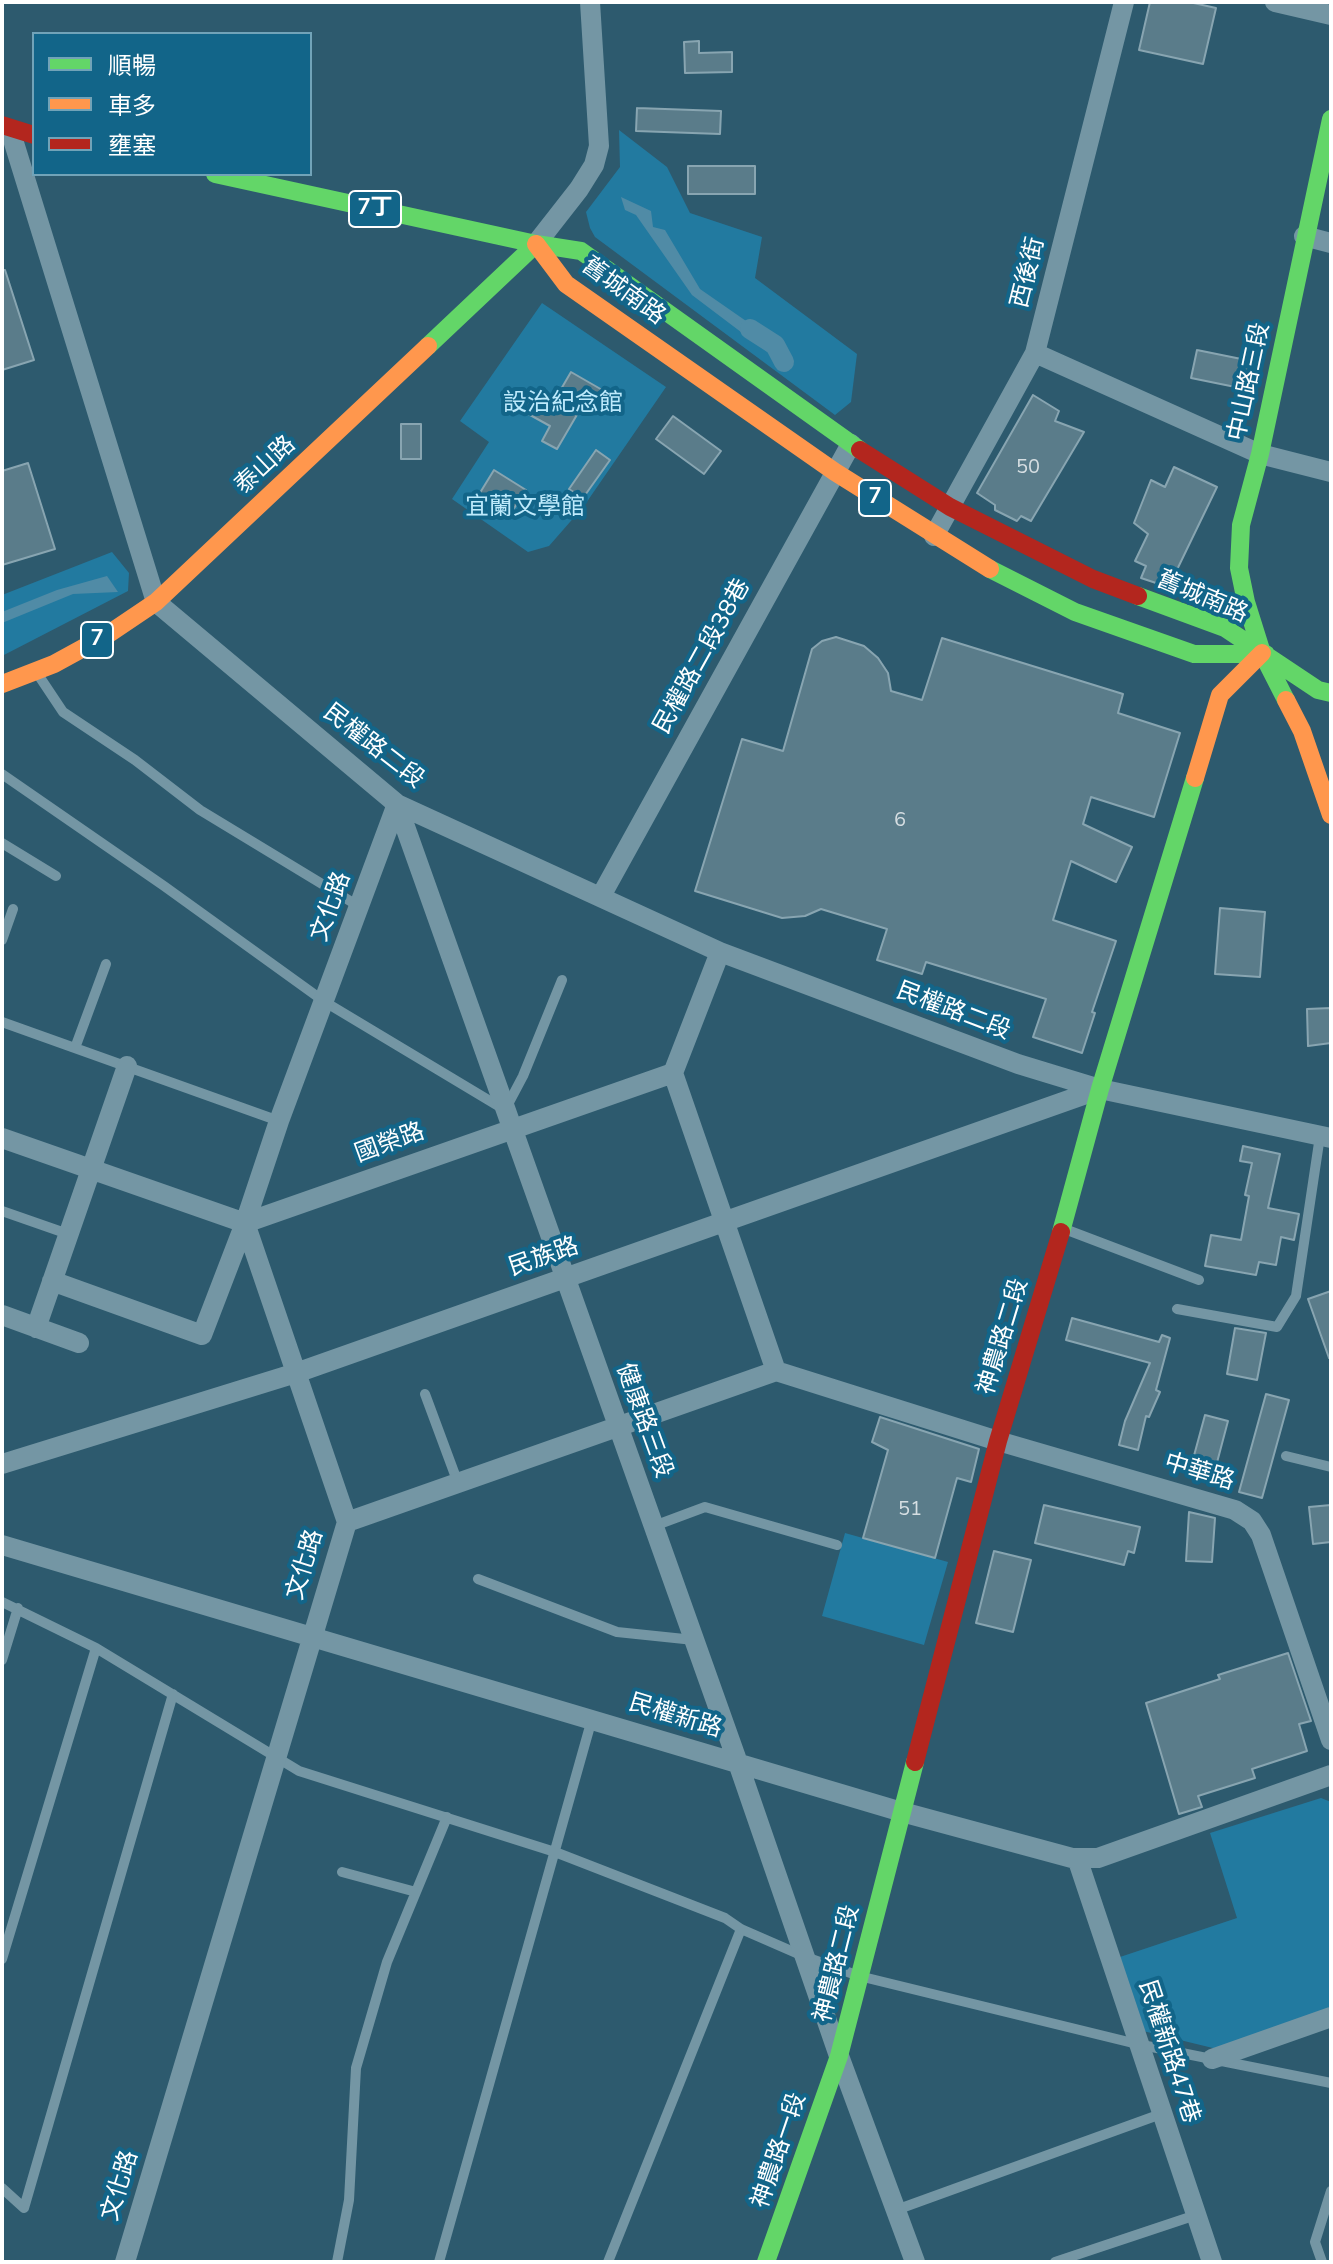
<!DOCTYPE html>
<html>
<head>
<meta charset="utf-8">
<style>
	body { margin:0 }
	#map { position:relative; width:1333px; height:2264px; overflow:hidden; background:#2d5a6e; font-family:"Nunito Sans","Noto Sans TC",sans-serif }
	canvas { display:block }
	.frame { position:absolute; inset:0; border:4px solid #fff; pointer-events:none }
	.legend { position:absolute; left:32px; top:32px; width:280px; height:144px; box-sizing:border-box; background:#126589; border:2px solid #71a3b8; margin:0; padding:10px 14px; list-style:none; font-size:24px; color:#fff }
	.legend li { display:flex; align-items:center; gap:16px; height:40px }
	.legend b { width:40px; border:2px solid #71a3b8 }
</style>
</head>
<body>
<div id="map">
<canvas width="1333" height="2264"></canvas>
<div class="frame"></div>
<ul class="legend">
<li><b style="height:10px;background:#63d668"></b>順暢</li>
<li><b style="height:10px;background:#ff974d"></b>車多</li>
<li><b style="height:10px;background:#b3261e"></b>壅塞</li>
</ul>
</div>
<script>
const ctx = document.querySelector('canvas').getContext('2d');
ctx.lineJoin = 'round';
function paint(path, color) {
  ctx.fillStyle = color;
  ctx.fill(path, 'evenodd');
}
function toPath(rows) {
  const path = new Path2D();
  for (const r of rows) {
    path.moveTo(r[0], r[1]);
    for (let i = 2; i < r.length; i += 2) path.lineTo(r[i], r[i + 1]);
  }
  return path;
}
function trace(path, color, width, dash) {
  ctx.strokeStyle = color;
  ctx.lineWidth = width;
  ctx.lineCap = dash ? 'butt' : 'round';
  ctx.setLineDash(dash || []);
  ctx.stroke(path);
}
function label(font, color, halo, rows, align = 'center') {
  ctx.font = font + ' "Nunito Sans","Noto Sans TC",sans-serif';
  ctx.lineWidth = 8;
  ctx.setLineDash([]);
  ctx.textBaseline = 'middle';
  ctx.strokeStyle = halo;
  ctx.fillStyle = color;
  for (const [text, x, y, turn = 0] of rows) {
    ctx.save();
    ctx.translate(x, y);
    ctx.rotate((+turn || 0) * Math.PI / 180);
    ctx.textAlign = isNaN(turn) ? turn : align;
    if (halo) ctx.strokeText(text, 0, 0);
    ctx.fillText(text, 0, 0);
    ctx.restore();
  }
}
const green = toPath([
	[619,130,667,167,690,213,762,237,755,278,857,354,851,402,835,415,595,237,590,228,586,212,620,167],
	[542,303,666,387,584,506,549,546,528,552,452,499,489,442,460,421],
	[112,552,129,573,128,591,2,656,2,595],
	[845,1533,948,1562,924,1645,822,1616],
	[1321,1798,1331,1802,1331,2011,1221,2050,1143,2031,1120,1957,1237,1918,1210,1833]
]);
const water = toPath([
	[621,197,651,211,653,227,665,230,700,289,772,339,774,357,692,295,636,215,625,210],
	[107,576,118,592,73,594,2,623,2,612,57,590]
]);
const canal = toPath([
	[750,329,775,345,784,362]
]);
const building = toPath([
	[1150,2,1189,2,1216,8,1203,64,1139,50,1150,2],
	[699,41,699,53,732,52,732,72,685,73,684,42,699,41],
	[637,108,721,111,720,134,636,131,637,108],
	[688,166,755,166,755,194,688,194,688,166],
	[2,270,5,270,34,360,2,370,2,270],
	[1197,350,1261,363,1255,391,1191,378,1197,350],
	[571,372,604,391,595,406,585,401,557,449,542,441,550,426,512,405,520,391,550,408,571,372],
	[1033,395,1059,411,1055,421,1084,432,1031,521,1021,516,1017,521,995,510,995,505,977,493,1033,395],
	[673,416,721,451,704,474,656,439,673,416],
	[401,424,421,424,421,459,401,459,401,424],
	[596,450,610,460,583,498,569,489,596,450],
	[28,463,55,549,2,565,2,471,28,463],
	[1174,467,1217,487,1172,580,1163,576,1159,584,1141,578,1146,566,1135,561,1148,534,1134,523,1151,480,1165,487,1174,467],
	[494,470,526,490,509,516,478,496,494,470],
	[836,637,864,646,878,658,888,673,891,691,922,700,942,638,1123,694,1118,713,1180,733,1154,817,1091,797,1083,824,1132,847,1116,882,1071,861,1053,920,1116,941,1092,1012,1095,1013,1082,1053,1033,1037,1046,999,926,962,922,974,877,960,887,929,821,909,805,916,782,918,695,891,742,739,783,751,812,649,822,641,836,637],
	[1220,908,1265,912,1260,977,1215,974,1220,908],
	[1331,1008,1331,1043,1308,1046,1307,1009,1331,1008],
	[1243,1146,1280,1154,1268,1208,1299,1214,1294,1240,1281,1237,1276,1265,1259,1262,1256,1275,1205,1266,1211,1235,1241,1240,1249,1196,1245,1195,1252,1163,1240,1161,1243,1146],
	[1331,1291,1331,1357,1329,1358,1308,1299,1331,1291],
	[1072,1318,1159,1342,1162,1335,1170,1338,1156,1390,1160,1392,1149,1417,1146,1416,1138,1450,1119,1445,1125,1421,1150,1363,1066,1340,1072,1318],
	[1235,1328,1266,1333,1257,1380,1227,1374,1235,1328],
	[1266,1394,1289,1400,1262,1498,1239,1492,1266,1394],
	[1205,1415,1228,1421,1215,1470,1192,1463,1205,1415],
	[880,1417,979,1449,971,1482,957,1478,935,1558,863,1538,888,1450,872,1442,880,1417],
	[1044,1505,1140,1527,1134,1553,1128,1551,1124,1565,1035,1543,1044,1505],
	[1331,1505,1331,1542,1313,1544,1309,1507,1331,1505],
	[1189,1512,1215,1518,1212,1562,1186,1561,1189,1512],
	[994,1551,1031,1560,1013,1632,976,1623,994,1551],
	[1288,1653,1311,1721,1299,1724,1307,1751,1252,1769,1255,1778,1198,1796,1202,1807,1179,1814,1146,1703,1220,1679,1218,1675,1288,1653]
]);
const lane = toPath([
	[37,673,63,712,135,760,200,810,360,907],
	[2,774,164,886,325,1002,505,1110,523,1076,562,980],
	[2,843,56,876],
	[2,940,13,909],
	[2,1022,279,1121],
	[75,1048,106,964],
	[2,1211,68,1234],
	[1062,1228,1199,1280],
	[1177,1309,1277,1327,1296,1296,1320,1136],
	[425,1394,458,1483],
	[1286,1456,1331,1467],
	[654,1526,705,1507,837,1545],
	[478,1579,617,1632,694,1640],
	[2,1602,96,1648,299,1771,555,1852,725,1918,741,1929,803,1956,859,1976,1137,2044,1331,2083],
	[2,1660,18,1608],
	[342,1872,416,1892],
	[2,1959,96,1648],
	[2,2188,24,2208,173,1694],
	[896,2210,1161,2114],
	[337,2262,349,2200,356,2068,387,1962,447,1817],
	[439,2262,592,1719],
	[608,2262,741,1929],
	[1055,2262,1196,2215],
	[1322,2262,1315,2242,1331,2191]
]);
const street = toPath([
	[1275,2,1331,15],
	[2,134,10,130,156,602,397,804,720,952,1018,1064,1100,1089,1331,1138],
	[1304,236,1331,243],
	[536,244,579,189,594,165,599,146,590,2],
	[1035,353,1260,454,1331,472],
	[934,536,1035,353,1124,2],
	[397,804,738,1763,839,2056,915,2262],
	[601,896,851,444],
	[673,1073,776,1371],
	[2,1138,245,1223,673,1073,720,952],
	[52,1281,202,1335,245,1223],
	[2,1315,79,1343],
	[36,1328,127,1066],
	[2,1464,296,1373,1100,1089],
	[347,1522,776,1371,998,1441,1235,1510,1252,1521,1261,1535,1331,1740],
	[2,1545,902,1812,1072,1858,1098,1858,1331,1775],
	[1077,1858,1212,2262],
	[1212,2059,1331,2017],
	[125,2262,347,1522,245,1223,279,1121,397,804]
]);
const fast = toPath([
	[215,174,536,244,581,251,860,450],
	[428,346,536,244],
	[990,569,1075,612,1194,654,1266,654],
	[1138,596,1225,628,1318,690,1331,693],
	[1286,700,1262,653,1246,602,1239,568,1241,525,1260,454,1331,119],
	[1061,1232,1100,1089,1195,778],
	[766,2262,839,2056,915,1762]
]);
const slow = toPath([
	[536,244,566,284,835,472,990,569],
	[2,684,54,664,107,635,156,602,428,346],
	[1286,700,1302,731,1331,815],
	[1195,778,1220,695,1262,653]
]);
const jam = toPath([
	[2,125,34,135],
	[860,450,950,507,1093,579,1138,596],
	[915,1762,998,1441,1061,1232]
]);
const numberNames = [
	["50",1028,468],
	["6",900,821],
	["51",910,1510]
];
const shields = [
	[375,209,52],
	[875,498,32],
	[97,640,32]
];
const shieldNames = [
	["7丁",375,209],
	["7",875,498],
	["7",97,640]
];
const streetNames = [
	["西後街",1029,273,-76],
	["舊城南路",623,292,36],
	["中山路三段",1250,382,-78],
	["泰山路",266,466,-43],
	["舊城南路",1202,598,23],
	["民權路二段38巷",703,657,-61],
	["民權路二段",373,747,38],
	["文化路",332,907,-70],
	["民權路二段",953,1012,21],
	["國榮路",390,1144,-20],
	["民族路",544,1258,-19],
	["神農路二段",1004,1337,-73],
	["健康路三段",643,1421,70],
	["中華路",1199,1473,17],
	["文化路",306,1565,-73],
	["民權新路",675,1717,17],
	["神農路二段",838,1964,-76],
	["民權新路47巷",1168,2052,72],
	["神農路一段",780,2151,-71],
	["文化路",121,2186,-73]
];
const parkNames = [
	["設治紀念館",563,404],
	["宜蘭文學館",525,508]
];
paint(green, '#227aa0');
paint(water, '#508ba6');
trace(canal, '#508ba6', 20);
paint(building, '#5a7c8a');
trace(building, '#88a5b1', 2);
trace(lane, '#7496a4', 10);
trace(street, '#7496a4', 20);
trace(fast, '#63d668', 18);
trace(slow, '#ff974d', 18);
trace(jam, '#b3261e', 18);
label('20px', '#d6dee2', null, numberNames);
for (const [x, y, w] of shields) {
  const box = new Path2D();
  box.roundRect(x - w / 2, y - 18, w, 36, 6);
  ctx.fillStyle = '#126589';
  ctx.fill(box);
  trace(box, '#fff', 2);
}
label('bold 22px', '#fff', null, shieldNames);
label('24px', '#fff', '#126589', streetNames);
label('24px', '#beeafc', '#126589', parkNames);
</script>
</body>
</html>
